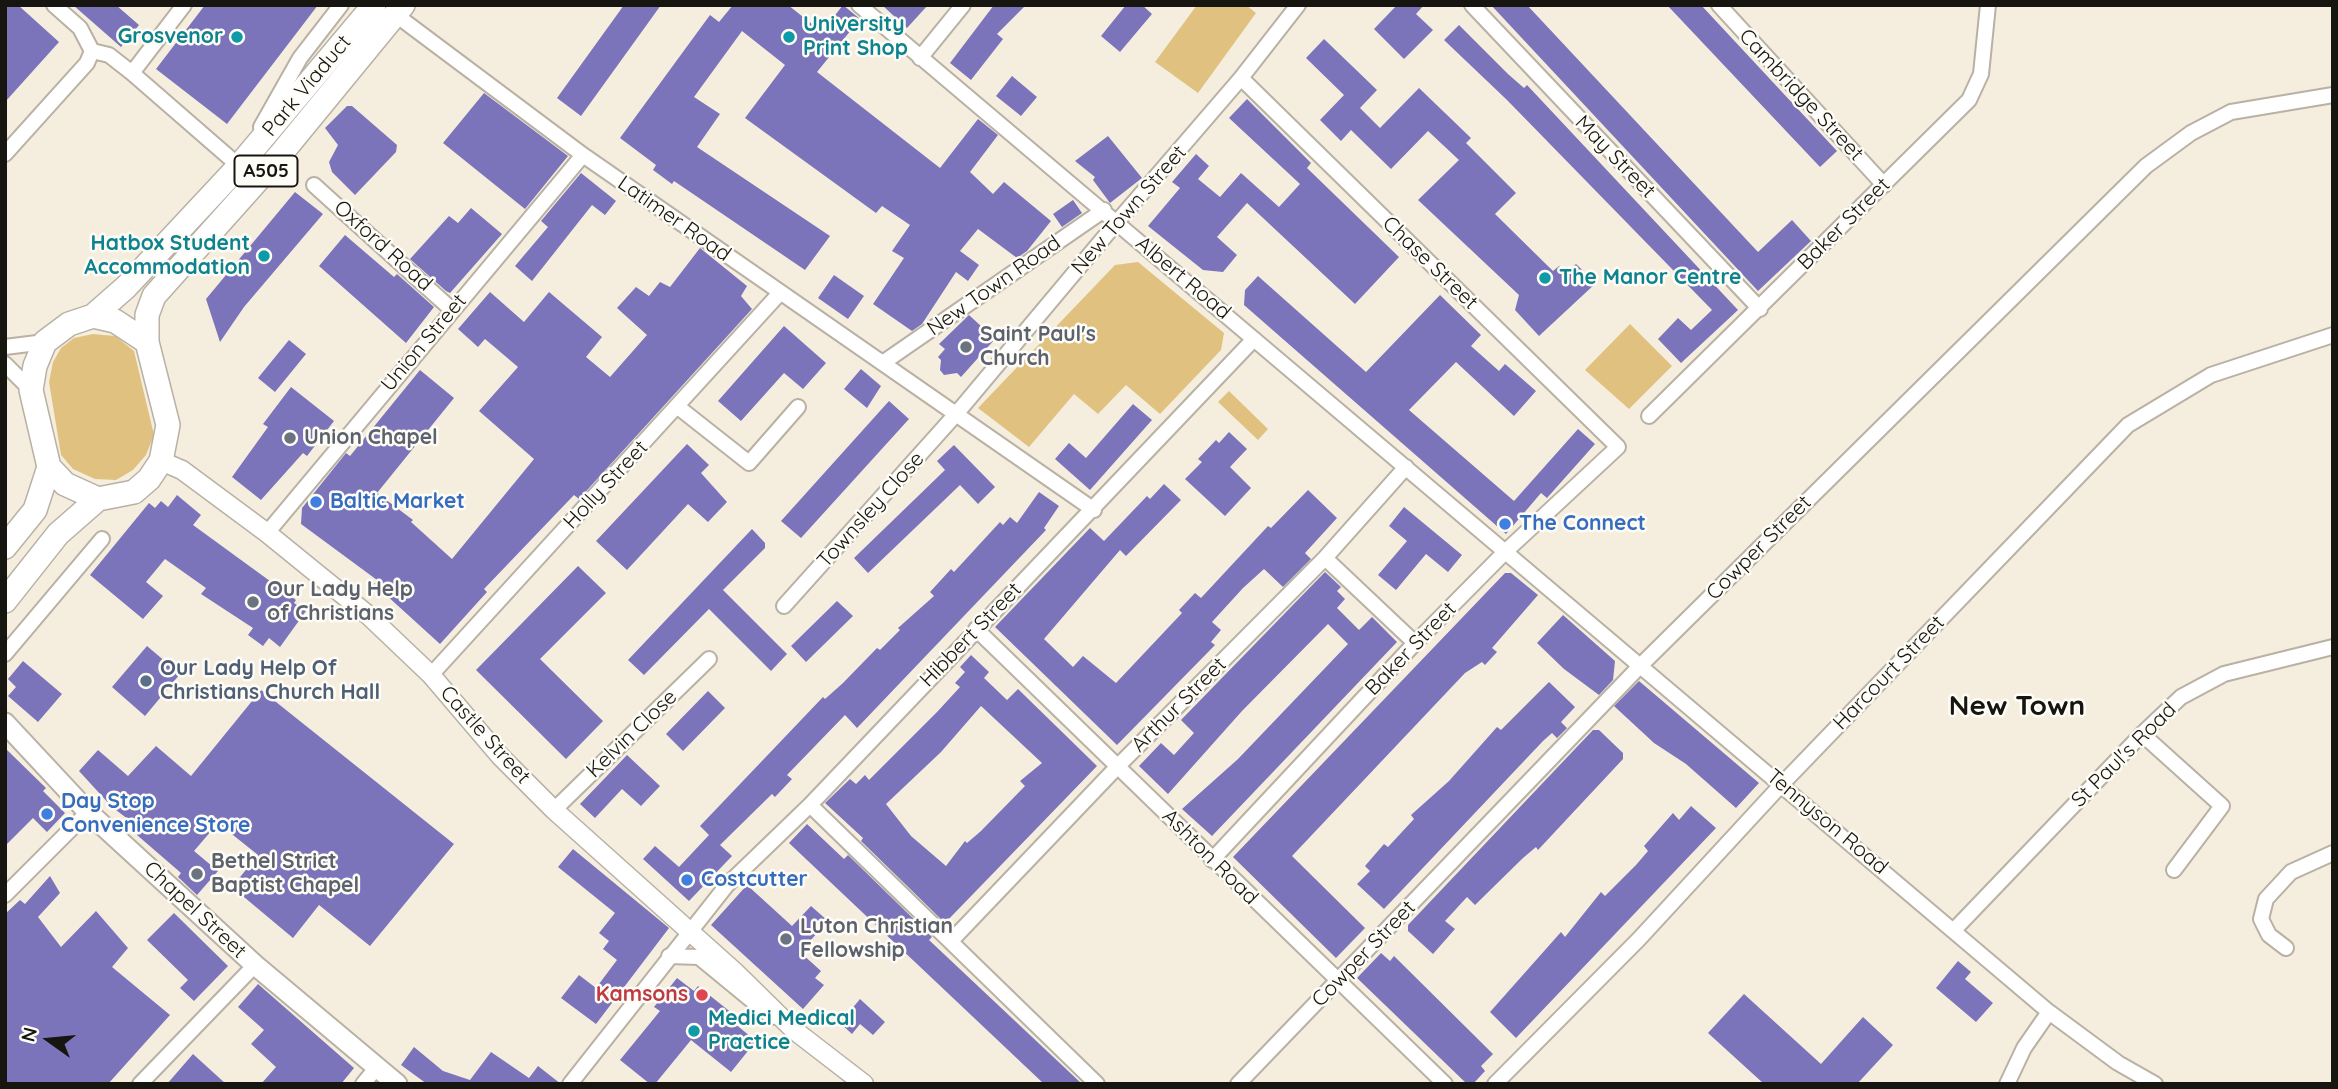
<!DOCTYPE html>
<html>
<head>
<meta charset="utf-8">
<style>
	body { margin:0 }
	#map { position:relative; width:2338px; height:1089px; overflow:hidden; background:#f5eedf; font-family:Quicksand,sans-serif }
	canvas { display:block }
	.frame { position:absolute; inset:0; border:7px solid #171510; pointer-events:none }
	.north { position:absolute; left:14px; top:1005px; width:70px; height:70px; -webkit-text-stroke:5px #fefcf6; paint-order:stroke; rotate:285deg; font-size:19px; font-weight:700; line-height:28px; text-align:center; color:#171510 }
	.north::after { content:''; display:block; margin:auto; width:24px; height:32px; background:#171510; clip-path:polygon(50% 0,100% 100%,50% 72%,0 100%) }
</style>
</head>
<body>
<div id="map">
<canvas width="2338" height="1089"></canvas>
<div class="frame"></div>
<div class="north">N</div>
</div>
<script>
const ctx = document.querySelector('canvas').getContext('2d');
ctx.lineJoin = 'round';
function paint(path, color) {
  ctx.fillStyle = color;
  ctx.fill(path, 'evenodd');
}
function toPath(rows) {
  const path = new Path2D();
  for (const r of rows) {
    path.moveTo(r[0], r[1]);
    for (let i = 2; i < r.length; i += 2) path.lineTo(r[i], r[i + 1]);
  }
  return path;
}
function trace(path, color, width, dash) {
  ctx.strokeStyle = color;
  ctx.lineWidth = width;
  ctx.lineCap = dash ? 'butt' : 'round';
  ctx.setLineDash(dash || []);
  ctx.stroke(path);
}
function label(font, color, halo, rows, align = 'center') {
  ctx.font = font + ' Quicksand,sans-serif';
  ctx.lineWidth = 5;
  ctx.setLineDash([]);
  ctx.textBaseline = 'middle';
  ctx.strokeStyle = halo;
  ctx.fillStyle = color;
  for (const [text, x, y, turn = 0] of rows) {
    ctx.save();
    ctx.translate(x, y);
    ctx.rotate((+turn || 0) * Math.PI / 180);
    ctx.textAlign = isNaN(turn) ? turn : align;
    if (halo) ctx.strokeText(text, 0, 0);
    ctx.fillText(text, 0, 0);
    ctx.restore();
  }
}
const green = toPath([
	[1197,5,1246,5,1256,13,1198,93,1155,62],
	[1138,262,1224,333,1221,350,1160,414,1126,385,1098,414,1074,394,1029,447,978,408,1115,265],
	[1630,324,1672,366,1629,409,1585,370],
	[93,334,115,336,134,351,154,435,146,455,133,470,116,480,95,479,73,469,61,455,49,382,53,362,61,348,74,338],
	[1229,391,1268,429,1258,440,1218,402]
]);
const building = toPath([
	[5,5,18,5,59,42,5,102],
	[73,5,116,5,139,25,121,47],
	[205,5,318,5,227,124,156,69],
	[624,5,661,5,581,116,557,98],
	[733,5,788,5,822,32,843,5,860,19,817,72,940,168,978,119,998,135,970,172,993,194,1004,182,1051,221,1027,251,1017,258,978,229,960,251,979,265,968,281,956,272,922,324,912,331,873,304,904,258,892,251,910,225,882,206,876,213,745,118,785,65,742,31,694,97,720,114,697,147,830,236,805,270,674,181,672,184,653,170,656,165,620,138,710,15,719,22],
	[882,5,928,5,907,28],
	[994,5,1026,5,997,34,1003,39,971,80,950,63],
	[1126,5,1142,5,1152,14,1120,52,1101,36],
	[1397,5,1424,5,1416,14,1433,30,1404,59,1374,29],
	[1491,5,1527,5,1758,252,1792,220,1811,241,1758,291],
	[1667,5,1701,5,1837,151,1820,167],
	[1459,25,1508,74,1524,88,1527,85,1738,310,1681,363,1658,339,1678,318,1691,330,1712,310,1507,100,1444,40],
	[1324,39,1377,90,1360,108,1380,128,1419,88,1471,138,1466,143,1516,193,1495,214,1553,271,1559,266,1566,272,1576,264,1596,283,1539,336,1515,310,1519,295,1418,200,1459,160,1428,131,1391,169,1351,130,1341,141,1320,120,1344,95,1306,58],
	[1012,76,1037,97,1021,116,996,96],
	[484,93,568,156,525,209,443,143],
	[1247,99,1311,163,1307,168,1399,257,1355,304,1247,203,1217,237,1237,255,1223,272,1203,270,1148,226,1180,188,1172,182,1196,154,1209,166,1198,179,1220,197,1241,173,1279,207,1300,184,1229,118],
	[347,106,352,106,397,145,396,152,355,195,332,172,329,162,338,145,325,128],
	[1108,136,1142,178,1110,203,1093,180,1095,177,1075,161],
	[581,173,616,201,605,215,592,205,532,281,515,266,548,227,541,221],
	[295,192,323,214,244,307,220,342,206,299],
	[1073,200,1082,213,1062,227,1053,214],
	[471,208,502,234,450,293,446,291,410,259,449,216,458,223],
	[345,235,394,277,397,274,434,307,406,343,319,266],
	[700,248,747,286,741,296,752,309,579,499,574,495,484,589,487,592,440,644,374,584,377,580,301,524,302,508,346,453,350,456,420,370,454,398,377,493,413,520,411,522,452,559,534,459,479,411,518,367,485,339,478,347,458,329,490,292,524,322,549,292,602,337,586,357,610,377,647,335,617,308,636,287,649,296,660,282,670,287],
	[834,275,864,296,848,319,818,298],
	[1258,276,1366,372,1440,295,1481,335,1471,346,1499,371,1505,364,1536,391,1514,416,1456,362,1409,410,1514,501,1578,429,1595,444,1547,498,1541,493,1506,534,1244,305,1245,290],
	[969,315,995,339,961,377,957,373,944,375,940,370,941,360,938,357,945,349,939,344],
	[784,326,826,363,803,389,784,373,741,421,718,401],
	[289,340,306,354,275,392,258,378],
	[861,369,881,386,867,408,844,389],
	[291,387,334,421,307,456,303,453,261,500,232,477,268,427,263,424],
	[889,401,909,419,801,538,781,521],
	[1133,404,1152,420,1090,490,1055,459,1069,443,1086,458],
	[1229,432,1247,449,1230,467,1251,488,1225,516,1185,479,1202,462,1198,459,1216,440,1219,443],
	[687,444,709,465,701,473,727,502,708,522,688,504,627,570,596,541],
	[954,445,995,487,978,504,960,485,868,573,854,558,945,470,937,461],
	[1164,484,1181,500,1126,556,1120,550,1044,639,1073,667,1083,656,1116,683,1182,613,1179,610,1195,593,1201,598,1268,526,1271,528,1308,490,1337,518,1305,553,1311,559,1283,587,1264,569,1243,588,1212,622,1221,630,1211,642,1215,645,1117,745,995,627,1090,528,1104,541,1147,496,1150,499],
	[1039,492,1059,506,1044,528,1046,530,857,728,845,715,787,775,792,779,775,797,772,794,720,845,732,856,689,901,643,859,655,846,679,867,709,835,700,826,823,697,825,699,843,683,877,648,880,650,900,630,898,628,934,596,930,592,951,569,954,572,1000,522,1003,525,1010,517,1017,523],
	[177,495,201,515,193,525,296,600,294,603,306,611,280,647,269,638,263,646,248,635,253,628,201,594,206,588,165,559,146,582,163,596,143,619,90,575,149,503,155,508,161,501,168,507],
	[1404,507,1462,555,1448,572,1426,554,1396,590,1378,575,1407,541,1389,526],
	[752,529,765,543,765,548,723,590,787,654,771,671,709,609,644,675,628,660],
	[578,566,606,593,540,659,603,721,566,759,476,670],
	[1325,572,1341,587,1337,591,1345,599,1337,608,1359,630,1372,617,1397,642,1212,836,1182,809,1238,759,1348,644,1328,624,1242,711,1168,794,1139,766,1161,743,1174,755,1194,733,1181,720],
	[1505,573,1511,573,1538,595,1492,648,1497,652,1485,665,1482,662,1465,673,1292,856,1365,928,1336,958,1233,857],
	[837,601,853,616,806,662,791,646],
	[1563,615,1615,661,1613,680,1599,695,1564,669,1537,643],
	[147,646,180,674,145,716,112,687],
	[971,655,989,672,984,678,1007,700,1018,689,1097,766,945,923,861,841,863,838,825,803,850,779,856,784,865,775,869,780,938,711,960,687,955,683,965,672,960,667],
	[981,706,1042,763,1020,781,1025,786,981,831,967,843,965,841,946,866,911,836,886,804,941,752],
	[23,661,62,694,38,722,8,696,16,687,8,679],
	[1639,681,1759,783,1736,808,1686,764,1654,743,1614,706],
	[1549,682,1575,707,1561,722,1567,728,1557,738,1552,733,1543,741,1384,909,1357,884,1370,871,1365,866,1384,844,1388,847,1414,819,1411,815,1449,781,1497,727,1501,730],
	[261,690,454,844,370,946,319,905,293,938,232,887,258,855,218,823,194,851,218,871,197,895,178,877,181,873,137,835,141,829,112,807,79,771,98,750,128,776,156,746,191,776],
	[708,691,725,708,683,751,666,734],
	[1593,730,1599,730,1623,753,1623,759,1538,850,1536,847,1523,858,1475,905,1467,897,1445,921,1455,929,1433,954,1408,931,1408,925],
	[5,748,46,788,43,791,65,813,47,832,33,818,5,846],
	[627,755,660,786,641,806,622,789,595,818,580,804],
	[1691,806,1716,828,1516,1038,1490,1012,1561,932,1565,937,1601,892,1605,896,1636,865,1648,851,1644,846,1673,813,1679,820],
	[807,824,844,859,848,855,932,937,929,940,1082,1084,1044,1084,789,843],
	[573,849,669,928,596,1024,561,998,579,975,596,988,617,960,603,949,609,941,599,933,615,913,558,867],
	[50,876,60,893,38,917,61,947,96,911,128,948,112,967,170,1015,108,1084,5,1084,5,914,20,900,25,904],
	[747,885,792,926,811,906,828,921,800,952,821,971,815,978,824,985,803,1009,711,925],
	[174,913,228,966,194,1001,180,988,188,980,147,940],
	[1381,953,1390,961,1394,956,1493,1054,1481,1066,1485,1071,1473,1084,1467,1084,1357,978],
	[1958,961,1971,972,1965,979,1993,1003,1976,1022,1936,988],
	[677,978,694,991,698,986,738,1018,734,1023,756,1041,731,1072,691,1040,655,1084,650,1084,620,1060,660,1011,654,1007],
	[258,984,354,1068,341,1084,261,1084,276,1067,251,1044,264,1030,238,1007],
	[1744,994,1821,1064,1863,1017,1893,1045,1857,1084,1764,1084,1708,1033],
	[860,999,885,1022,873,1035,860,1024,852,1034,840,1023],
	[414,1047,443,1071,470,1080,491,1052,529,1078,538,1066,561,1084,427,1084,401,1065],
	[193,1054,226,1084,167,1084]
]);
const minor = toPath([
	[54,5,80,28,92,51],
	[859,5,2049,1012,2118,1063,2155,1084],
	[1472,5,1760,309],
	[1719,5,1884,185],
	[396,15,583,155,1094,510],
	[92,51,109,55,132,73,239,166,242,160],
	[920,58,963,5],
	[132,73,184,5],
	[261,127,300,58,341,5],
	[5,154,87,63,92,51],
	[314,185,451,309],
	[5,347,45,342],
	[884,362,1104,210],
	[5,364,31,390],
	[678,407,749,463,798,407],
	[1649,416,1969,100,1981,74,1988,5],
	[267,533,583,155],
	[1325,558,1415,643],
	[784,606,957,413,1117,222,1241,78,1298,5],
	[976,629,1445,1084],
	[5,654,102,539],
	[431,675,779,294],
	[2142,734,2222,806,2174,870],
	[810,805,1097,1084],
	[554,810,709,659],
	[1212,860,1415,643,1506,551,1618,447,1241,78],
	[5,895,88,812],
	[1955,929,2142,734,2181,697,2224,674,2333,647],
	[951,941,1119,765,1325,558,1406,467],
	[2286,948,2269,935,2261,919,2266,899,2291,872,2333,853],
	[669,956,699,957,772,1017],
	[140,1084,255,965],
	[363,1084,377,1067],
	[570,1084,727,885,810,805,1254,339],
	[1238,1084,1640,666,2146,166,2191,133,2231,112,2333,95],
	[1495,1084,1639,939,1782,784,2128,425,2211,375,2333,335],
	[2007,1084,2024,1048,2049,1012]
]);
const tertiary = toPath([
	[161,461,182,470,267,533,368,615,431,675,500,756,554,810,735,972,794,1030,864,1084]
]);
const secondary = toPath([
	[5,723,88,812,255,965,397,1084]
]);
const trunk = toPath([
	[93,316,115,321,147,342,168,425,161,461,149,479,134,492,98,499,65,484,49,467,31,390,35,366,45,342,69,324,93,316],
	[93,316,126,287,239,166,374,5],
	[147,342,147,315,154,296,280,155,403,5],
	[5,547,35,510,49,467],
	[5,601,58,534,98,499]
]);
const markers = [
	[237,37,7,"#0f9aa8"],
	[789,37,7,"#0f9aa8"],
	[264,256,7,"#0f9aa8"],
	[1545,278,7,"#0f9aa8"],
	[966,347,7,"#6b7280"],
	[290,438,7,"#6b7280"],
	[316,502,7,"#3f7fe0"],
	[1505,524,7,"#3f7fe0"],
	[253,602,7,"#6b7280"],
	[146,681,7,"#5c6f8a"],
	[47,814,7,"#3f7fe0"],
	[197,874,7,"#6b7280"],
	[687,880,7,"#3f7fe0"],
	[786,939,7,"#6b7280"],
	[702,995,7,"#e0444e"],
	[694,1031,7,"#0f9aa8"]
];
const shields = [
	[266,171,63]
];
const shieldNames = [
	["A505",266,171]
];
const cultureNames = [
	["University",803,25],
	["Print Shop",803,49],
	["Grosvenor",223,37,"right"],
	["Hatbox Student",250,244,"right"],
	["Accommodation",250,268,"right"],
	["The Manor Centre",1559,278],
	["Medici Medical",708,1019],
	["Practice",708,1043]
];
const streetNames = [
	["Park Viaduct",307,86,-50],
	["Cambridge Street",1801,95,47],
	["May Street",1615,157,46],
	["New Town Street",1129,210,-49],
	["Latimer Road",674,219,35],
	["Baker Street",1844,224,-45],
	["Oxford Road",383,246,42],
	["Chase Street",1430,263,44],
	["Albert Road",1183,278,40],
	["New Town Road",994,286,-35],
	["Union Street",424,343,-50],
	["Holly Street",606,485,-47],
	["Townsley Close",871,510,-48],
	["Cowper Street",1759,548,-45],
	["Hibbert Street",971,635,-46],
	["Baker Street",1411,649,-46],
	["Harcourt Street",1889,673,-46],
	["Arthur Street",1179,705,-45],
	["Kelvin Close",632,734,-44],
	["Castle Street",485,735,48],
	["St Paul's Road",2124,755,-45],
	["Tennyson Road",1827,822,40],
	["Ashton Road",1210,857,45],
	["Chapel Street",195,910,43],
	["Cowper Street",1364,954,-46]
];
const worshipNames = [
	["Saint Paul's",980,335],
	["Church",980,359],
	["Union Chapel",304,438],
	["Our Lady Help",267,590],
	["of Christians",267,614],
	["Bethel Strict",211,862],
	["Baptist Chapel",211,886],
	["Luton Christian",800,927],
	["Fellowship",800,951]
];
const shopNames = [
	["Baltic Market",330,502],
	["The Connect",1519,524],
	["Day Stop",61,802],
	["Convenience Store",61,826],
	["Costcutter",701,880]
];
const serviceNames = [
	["Our Lady Help Of",160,669],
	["Christians Church Hall",160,693]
];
const healthNames = [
	["Kamsons",688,995]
];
const districtNames = [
	["New Town",2017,707]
];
paint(green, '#e1c17f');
paint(building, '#7b74ba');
trace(minor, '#b8b1a4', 18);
trace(tertiary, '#b8b1a4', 21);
trace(secondary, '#b8b1a4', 23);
trace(trunk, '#b8b1a4', 26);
trace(minor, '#fff', 14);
trace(tertiary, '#fff', 18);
trace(secondary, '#fff', 19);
trace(trunk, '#fff', 23);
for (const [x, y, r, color] of markers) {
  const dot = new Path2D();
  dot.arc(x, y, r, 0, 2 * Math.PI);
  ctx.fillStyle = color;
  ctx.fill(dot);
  trace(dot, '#fefcf6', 2.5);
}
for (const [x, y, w] of shields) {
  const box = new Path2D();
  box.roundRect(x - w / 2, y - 15.5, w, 31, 5);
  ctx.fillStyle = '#fefcf6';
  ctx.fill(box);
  trace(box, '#171510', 2);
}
label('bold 19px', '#171510', null, shieldNames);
label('bold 21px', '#0d838f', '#fefcf6', cultureNames, 'left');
label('21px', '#171510', '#fefcf6', streetNames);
label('bold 21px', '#5b616d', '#fefcf6', worshipNames, 'left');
label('bold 21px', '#366cbe', '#fefcf6', shopNames, 'left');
label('bold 21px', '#4e5e75', '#fefcf6', serviceNames, 'left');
label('bold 21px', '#be3a42', '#fefcf6', healthNames, 'right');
label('bold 28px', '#171510', '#fefcf6', districtNames);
</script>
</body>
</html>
